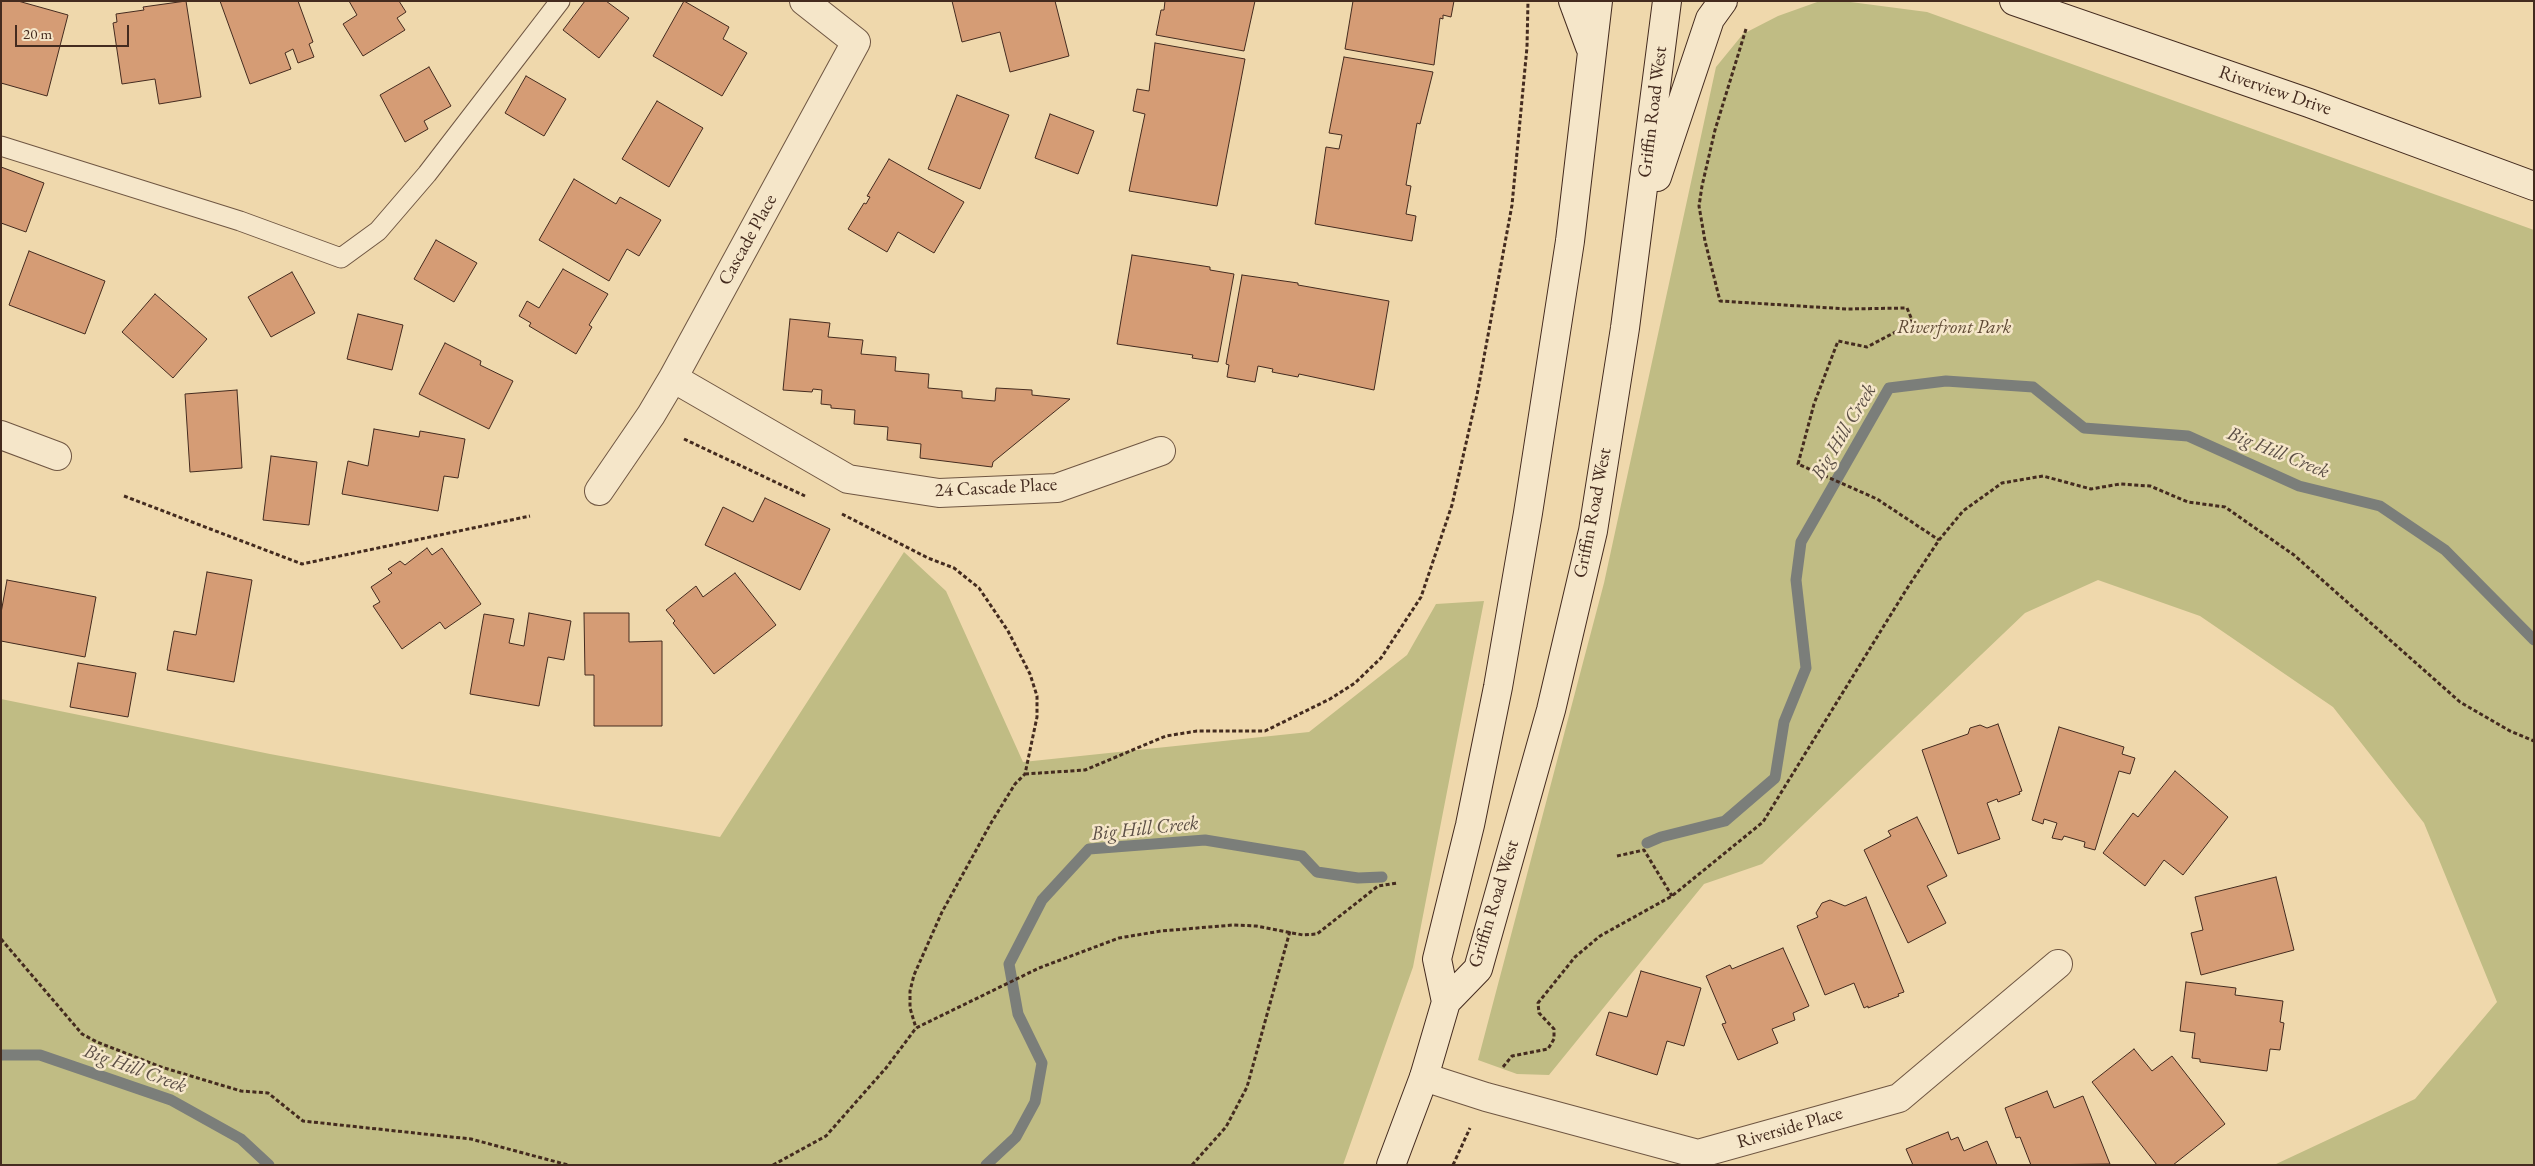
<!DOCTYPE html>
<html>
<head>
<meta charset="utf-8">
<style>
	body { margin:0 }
	#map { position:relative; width:2535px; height:1166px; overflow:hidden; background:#efd8ac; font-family:"EB Garamond",serif }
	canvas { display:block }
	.frame { position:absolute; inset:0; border:2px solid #442b1f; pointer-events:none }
	.scale { position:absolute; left:15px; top:25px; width:114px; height:22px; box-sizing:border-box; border:2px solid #442b1f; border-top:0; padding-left:6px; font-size:15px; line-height:18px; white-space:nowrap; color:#442b1f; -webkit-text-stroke:4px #f5e6c9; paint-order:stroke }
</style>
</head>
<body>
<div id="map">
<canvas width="2535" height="1166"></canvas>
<div class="frame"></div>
<div class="scale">20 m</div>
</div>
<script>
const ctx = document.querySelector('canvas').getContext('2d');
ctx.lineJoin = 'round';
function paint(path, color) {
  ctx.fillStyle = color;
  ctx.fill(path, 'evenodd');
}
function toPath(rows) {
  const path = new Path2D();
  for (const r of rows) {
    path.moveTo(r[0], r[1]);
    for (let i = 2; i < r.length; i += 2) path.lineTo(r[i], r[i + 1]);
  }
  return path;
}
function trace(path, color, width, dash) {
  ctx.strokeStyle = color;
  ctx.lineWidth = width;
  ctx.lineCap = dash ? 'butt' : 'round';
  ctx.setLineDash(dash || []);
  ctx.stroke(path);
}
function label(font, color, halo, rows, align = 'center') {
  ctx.font = font + ' "EB Garamond",serif';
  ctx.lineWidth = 5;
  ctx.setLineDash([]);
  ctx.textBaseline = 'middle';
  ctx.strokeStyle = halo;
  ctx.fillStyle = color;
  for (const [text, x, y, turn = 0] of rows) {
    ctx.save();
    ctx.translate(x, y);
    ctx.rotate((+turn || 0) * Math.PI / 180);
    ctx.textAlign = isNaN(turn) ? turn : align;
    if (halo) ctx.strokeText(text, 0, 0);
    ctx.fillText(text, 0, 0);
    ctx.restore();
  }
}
const green = toPath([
	[1820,1,1843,1,1927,12,2534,230,2534,1165,2274,1165,2415,1099,2497,1002,2424,823,2333,707,2200,616,2098,580,2025,613,1762,864,1704,884,1549,1075,1517,1074,1478,1060,1604,583,1716,67,1743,34,1778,16],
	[904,552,946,591,1023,762,1309,732,1407,655,1436,604,1484,601,1413,967,1343,1165,1,1165,1,699,270,754,720,837]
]);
const stream = toPath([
	[1647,843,1661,837,1725,821,1775,778,1784,722,1806,668,1796,580,1801,542,1889,388,1946,381,2033,387,2084,428,2188,436,2299,486,2380,506,2445,550,2534,640],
	[1,1055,40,1055,171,1100,241,1139,269,1165],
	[986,1165,1016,1137,1035,1102,1042,1063,1018,1014,1009,964,1042,900,1089,849,1205,840,1302,856,1317,872,1358,878,1382,877]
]);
const building = toPath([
	[1,1,18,1,68,15,47,96,1,83,1,1],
	[186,1,201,97,159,104,155,79,122,84,113,23,117,22,116,14,144,10,143,7,186,1],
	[220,1,298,1,313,42,309,44,314,57,298,63,293,49,285,53,291,69,250,84,220,1],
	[349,1,399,1,406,12,397,18,405,30,363,56,343,24,357,15,349,1],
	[585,1,606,1,629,18,599,58,563,30,585,1],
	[684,1,729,27,723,39,747,53,722,96,653,56,684,1],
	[952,1,1055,1,1069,56,1010,72,1000,32,962,42,952,1],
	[1165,1,1255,1,1244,51,1156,35,1161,10,1164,10,1165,1],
	[1353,1,1454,1,1451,17,1443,15,1443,19,1440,18,1434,65,1345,49,1353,1],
	[1155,43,1245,59,1217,206,1129,191,1145,114,1133,111,1137,89,1149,91,1155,43],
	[1344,57,1433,72,1420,124,1417,123,1406,185,1411,186,1406,214,1416,216,1412,241,1315,224,1326,147,1339,149,1342,135,1329,133,1344,57],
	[429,67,451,106,424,121,428,129,405,142,380,95,429,67],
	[526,76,566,99,544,136,505,113,526,76],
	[957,95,1009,115,980,189,928,169,957,95],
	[657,101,703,128,669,187,622,159,657,101],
	[1050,114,1094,131,1078,174,1035,158,1050,114],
	[889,159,964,202,934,253,898,232,887,252,848,229,864,203,866,204,870,197,867,196,889,159],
	[1,167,44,183,26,232,1,223,1,167],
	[574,179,616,204,620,197,661,220,639,256,627,249,609,281,539,240,574,179],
	[436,240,477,263,454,302,414,279,436,240],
	[29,251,105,281,85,334,9,305,29,251],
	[1132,255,1210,267,1210,270,1234,274,1218,362,1192,358,1193,355,1117,344,1132,255],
	[563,269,608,294,589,325,592,327,576,354,529,326,531,323,519,316,527,301,539,308,563,269],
	[292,272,315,313,271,337,248,297,292,272],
	[1242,275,1298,283,1298,285,1389,301,1374,390,1299,374,1298,377,1272,372,1273,369,1258,366,1255,382,1227,377,1229,365,1226,364,1242,275],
	[155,294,207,339,173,378,122,332,155,294],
	[358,314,403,325,392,370,347,359,358,314],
	[790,319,830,323,828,337,863,340,861,354,896,357,895,371,929,374,928,388,962,391,962,398,995,401,996,388,1032,390,1032,395,1070,399,993,462,992,467,920,458,921,444,887,440,888,427,854,424,855,410,831,408,831,405,821,404,822,390,813,389,812,392,783,390,790,319],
	[445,343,481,361,480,365,513,381,489,429,419,394,445,343],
	[237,390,242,468,190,472,185,394,237,390],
	[374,429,419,437,420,431,465,439,458,478,444,476,438,511,342,494,348,461,368,466,374,429],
	[271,456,317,462,309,525,263,520,271,456],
	[765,498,830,529,800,590,705,545,723,507,753,522,765,498],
	[427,548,432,555,442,548,481,604,445,629,440,622,402,649,373,606,380,602,371,587,392,573,388,569,400,561,405,565,427,548],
	[207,572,252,580,234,682,167,670,174,631,196,635,207,572],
	[735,573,776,625,714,674,673,623,675,621,666,610,696,586,703,597,735,573],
	[7,580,96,597,85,657,1,641,1,613,7,580],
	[529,613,571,621,564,660,548,657,539,706,470,694,484,614,514,619,509,643,524,646,529,613],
	[584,613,629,613,629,642,662,641,662,726,594,726,594,675,585,675,584,613],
	[78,663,136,673,128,717,70,707,78,663],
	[1998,724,2022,791,2019,792,2020,794,1998,802,1997,799,1987,803,2000,839,1958,854,1922,750,1968,734,1970,728,1980,725,1987,728,1998,724],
	[2059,727,2124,747,2122,754,2135,758,2130,774,2119,771,2095,850,2084,847,2085,842,2064,836,2062,840,2052,838,2057,823,2044,819,2043,824,2032,820,2059,727],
	[2175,771,2228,817,2183,875,2164,860,2145,886,2103,853,2133,813,2138,817,2175,771],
	[1917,817,1947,876,1927,886,1946,923,1908,943,1864,850,1891,836,1888,831,1917,817],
	[2276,877,2294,950,2201,975,2191,933,2203,930,2195,897,2276,877],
	[1866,897,1904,992,1898,994,1899,996,1868,1008,1868,1006,1864,1008,1854,983,1825,995,1797,926,1818,917,1816,913,1822,903,1830,900,1845,906,1866,897],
	[1783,948,1809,1006,1793,1013,1795,1020,1772,1029,1778,1043,1738,1060,1722,1024,1726,1023,1706,976,1730,965,1732,969,1783,948],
	[1641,971,1701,988,1684,1046,1667,1041,1657,1075,1596,1055,1609,1012,1627,1017,1641,971],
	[2186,982,2236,988,2235,995,2283,1001,2280,1022,2284,1023,2280,1050,2270,1049,2267,1071,2200,1062,2200,1059,2192,1058,2195,1033,2180,1031,2186,982],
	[2134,1049,2152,1071,2172,1056,2225,1124,2173,1165,2157,1165,2092,1082,2134,1049],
	[2047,1091,2054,1108,2083,1096,2110,1164,2031,1165,2020,1137,2016,1138,2005,1108,2047,1091],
	[1948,1132,1951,1140,1958,1137,1964,1151,1987,1141,1997,1165,1913,1165,1906,1149,1948,1132]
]);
const path = toPath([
	[1746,29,1715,130,1702,186,1699,206,1705,241,1720,301,1847,309,1907,308,1912,320,1905,327,1867,347,1838,341,1814,404,1798,464,1877,499,1939,540],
	[684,439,805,496],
	[124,496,302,564,530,516],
	[842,514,928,558,954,568,979,588,1008,631,1030,674,1037,696,1037,717,1025,774,1015,784,991,823,942,912,914,975,910,991,910,1008,916,1028],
	[1025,774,1085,770,1166,736,1197,731,1265,731,1330,699,1355,683,1381,658,1421,597,1452,505,1477,395,1512,205,1527,47,1528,1],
	[1617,856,1644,850,1672,896],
	[1,939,82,1034,97,1042,161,1067,241,1091,268,1093,303,1121,471,1139,568,1165],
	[1503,1067,1512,1056,1548,1049,1554,1039,1554,1029,1539,1013,1538,1003,1575,957,1600,936,1672,896,1763,822,1906,590,1939,540,1963,511,2002,483,2043,476,2091,489,2120,484,2150,486,2188,502,2225,507,2294,555,2460,702,2510,731,2534,741],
	[773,1165,826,1136,886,1068,916,1028,1039,968,1119,938,1161,931,1233,925,1256,926,1303,935,1317,934,1378,886,1397,883],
	[1192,1165,1226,1127,1247,1087,1290,931],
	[1453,1165,1470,1128]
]);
const lane = toPath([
	[1,146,240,221,341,258,378,231,427,174,560,1]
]);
const street = toPath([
	[673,378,848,479,939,493,1057,488,1161,451],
	[1,435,57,456],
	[599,491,651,415,673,378,856,42,804,1],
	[1424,1077,1486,1097,1698,1154,1899,1098,2058,964]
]);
const secondary = toPath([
	[1573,1,1590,47],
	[2014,1,2309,103,2534,186],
	[1657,177,1710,19,1723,1],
	[1446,1002,1437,959,1470,825,1498,687,1528,513,1570,241,1598,1],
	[1391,1165,1424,1077,1446,1002,1478,969,1551,710,1593,531,1625,328,1667,1]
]);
const streetNames = [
	["Riverview Drive",2275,91,19],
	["Griffin Road West",1653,112,-83],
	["Cascade Place",748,240,-61],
	["24 Cascade Place",996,488,-3],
	["Griffin Road West",1593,513,-79],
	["Griffin Road West",1494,904,-73],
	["Riverside Place",1790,1128,-16]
];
const parkNames = [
	["Riverfront Park",1954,328]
];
const waterNames = [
	["Big Hill Creek",1844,432,-59],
	["Big Hill Creek",2278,453,22],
	["Big Hill Creek",1145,829,-6],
	["Big Hill Creek",135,1069,20]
];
paint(green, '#c0bc84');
trace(stream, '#7b7e7a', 11);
paint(building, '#d59c75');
trace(building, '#442b1f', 1);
trace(lane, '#6f5642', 21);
trace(street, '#6f5642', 30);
trace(secondary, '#442b1f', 30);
trace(path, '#442b1f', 3, [4, 2.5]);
trace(lane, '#f5e6c9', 19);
trace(street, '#f5e6c9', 28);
trace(secondary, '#f5e6c9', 28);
label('19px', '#442b1f', '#f5e6c9', streetNames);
label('italic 19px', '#5d4833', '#f5e6c9', parkNames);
label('italic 20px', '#5b4e45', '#f5e6c9', waterNames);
</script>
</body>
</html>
